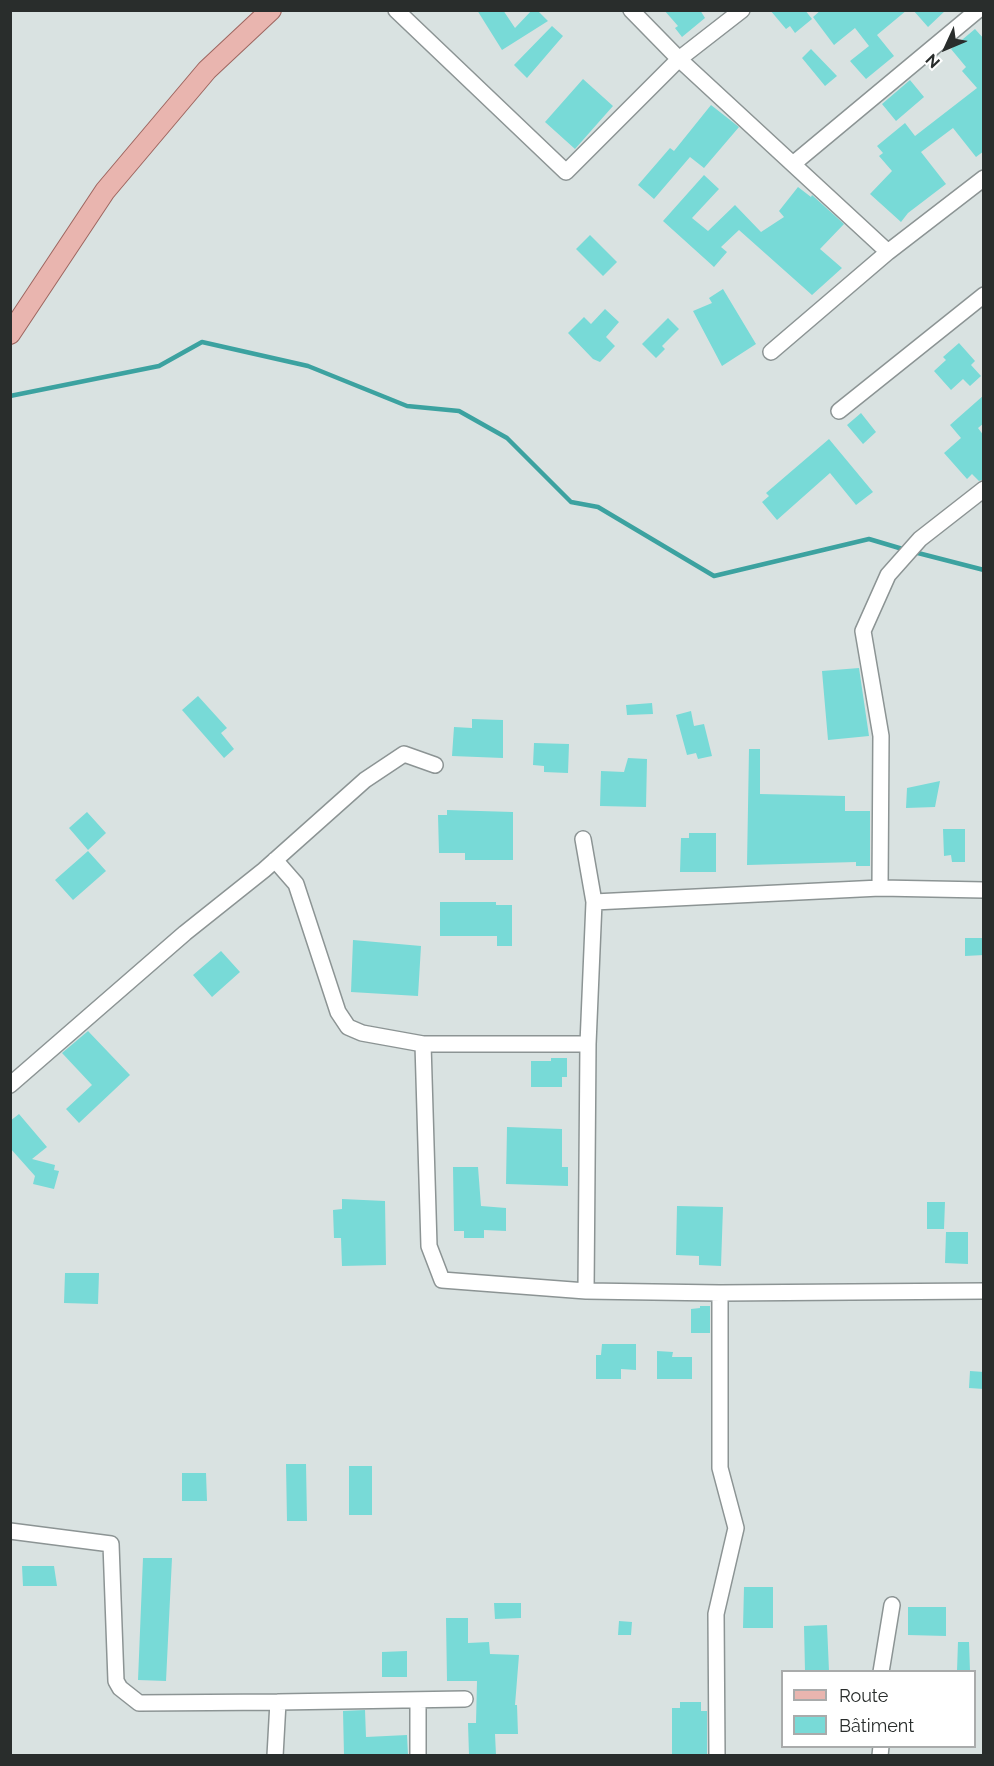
<!DOCTYPE html>
<html>
<head>
<meta charset="utf-8">
<style>
	body { margin:0 }
	#map { position:relative; width:994px; height:1766px; overflow:hidden; background:#d9e2e1; font-family:Raleway,sans-serif }
	canvas { display:block }
	.frame { position:absolute; inset:0; border:12px solid #292d2c; pointer-events:none }
	.legend { position:absolute; left:781px; top:1670px; width:195px; height:78px; box-sizing:border-box; background:#fff; border:2px solid #a9abab; margin:0; padding:8px 10px; list-style:none; font-size:18px; color:#292d2c }
	.legend li { display:flex; align-items:center; gap:12px; height:30px }
	.legend b { width:30px; border:2px solid #a9abab }
	.north { position:absolute; left:916px; top:18px; width:60px; height:60px; -webkit-text-stroke:4px #fff; paint-order:stroke; rotate:226deg; font-size:16px; font-weight:700; line-height:24px; text-align:center; color:#292d2c }
	.north::after { content:''; display:block; margin:auto; width:21px; height:27px; background:#292d2c; clip-path:polygon(50% 0,100% 100%,50% 72%,0 100%) }
</style>
</head>
<body>
<div id="map">
<canvas width="994" height="1766"></canvas>
<div class="frame"></div>
<ul class="legend">
<li><b style="height:8px;background:#e9b5af"></b>Route</li>
<li><b style="height:16px;background:#78dad7"></b>Bâtiment</li>
</ul>
<div class="north">N</div>
</div>
<script>
const ctx = document.querySelector('canvas').getContext('2d');
ctx.lineJoin = 'round';
function toPath(rows) {
  const path = new Path2D();
  for (const r of rows) {
    path.moveTo(r[0], r[1]);
    for (let i = 2; i < r.length; i += 2) path.lineTo(r[i], r[i + 1]);
  }
  return path;
}
function trace(path, color, width, dash) {
  ctx.strokeStyle = color;
  ctx.lineWidth = width;
  ctx.lineCap = dash ? 'butt' : 'round';
  ctx.setLineDash(dash || []);
  ctx.stroke(path);
}
function paint(path, color) {
  ctx.fillStyle = color;
  ctx.fill(path, 'evenodd');
}
const stream = toPath([
	[10,396,159,366,202,342,308,366,407,406,459,411,507,438,571,502,598,507,714,576,869,539,906,550],
	[914,552,984,570]
]);
const building = toPath([
	[477,10,503,10,515,28,532,10,537,10,548,21,502,50],
	[664,10,700,10,705,18,682,37,675,28,678,26],
	[770,10,805,10,812,19,795,33,790,26,786,29],
	[821,10,907,10,877,35,894,56,866,79,850,61,869,46,855,28,834,45,813,17],
	[913,10,946,10,928,27],
	[552,26,563,36,527,78,514,65],
	[975,29,984,39,984,151,976,157,953,128,921,152,946,184,908,213,901,222,870,194,892,171,879,156,883,153,877,146,905,123,915,136,977,88,962,71,966,67,951,49],
	[811,49,837,76,825,86,802,58],
	[583,79,613,106,575,149,545,122],
	[910,80,924,97,896,121,882,104],
	[711,105,739,127,704,168,690,157,654,199,638,185,670,148,674,151],
	[704,175,719,189,692,218,708,231,735,205,761,232,784,217,779,211,798,187,811,197,812,195,844,224,820,249,842,268,812,295,739,230,721,247,727,252,714,267,663,221],
	[590,235,617,262,603,276,576,249],
	[723,289,756,344,722,366,693,311,712,303,709,298],
	[605,309,619,322,606,337,615,346,600,362,593,359,568,333,584,317,591,324],
	[668,318,679,329,662,346,665,349,656,358,642,344],
	[959,343,975,361,971,365,981,376,970,386,963,379,951,390,934,371,946,360,943,357],
	[984,395,984,423,978,428,984,436,984,479,979,481,972,474,967,479,944,453,961,438,950,425],
	[861,413,876,432,863,444,847,425],
	[829,439,873,492,856,505,830,473,777,520,762,502,769,496,766,493],
	[859,668,869,736,828,740,822,671],
	[198,696,227,728,221,733,234,749,224,758,182,710],
	[652,703,653,714,627,715,626,705],
	[691,711,694,726,704,724,712,756,698,759,696,753,687,755,676,715],
	[472,719,503,720,503,758,452,756,454,727,472,728],
	[534,743,569,744,568,773,544,772,544,766,533,765],
	[749,749,760,749,760,794,845,796,845,811,870,811,870,866,856,866,856,862,747,865],
	[628,758,647,759,646,807,600,806,601,771,624,772],
	[940,781,935,807,906,808,907,788],
	[447,810,513,812,513,860,465,860,465,853,439,853,438,815,447,815],
	[87,812,106,833,88,850,69,828],
	[943,829,965,829,965,862,952,862,951,855,944,856],
	[689,833,716,833,716,872,680,872,681,838,689,838],
	[88,851,106,871,73,900,55,880],
	[440,902,496,902,496,905,512,905,512,946,497,946,497,936,440,936],
	[965,938,984,938,984,955,965,956],
	[353,940,421,946,418,996,351,992],
	[221,951,240,972,212,997,193,975],
	[88,1031,130,1075,79,1123,66,1109,92,1085,62,1053],
	[551,1058,567,1058,567,1077,562,1077,562,1087,531,1087,531,1061,551,1061],
	[19,1114,47,1147,32,1159,55,1165,54,1170,59,1171,54,1189,33,1184,35,1176,10,1148,10,1121],
	[507,1127,562,1129,562,1167,568,1167,568,1186,506,1184],
	[453,1167,478,1167,481,1206,506,1208,506,1231,484,1230,484,1238,464,1238,464,1231,454,1231],
	[342,1199,385,1201,386,1265,342,1266,341,1238,334,1238,333,1210,342,1209],
	[927,1202,945,1202,944,1229,927,1229],
	[677,1206,723,1207,721,1266,699,1265,699,1256,676,1255],
	[946,1232,968,1232,968,1264,945,1263],
	[65,1273,99,1273,98,1304,64,1303],
	[700,1306,710,1306,710,1333,691,1333,691,1309,700,1308],
	[602,1344,636,1344,636,1370,621,1369,621,1379,596,1379,596,1355,601,1355],
	[657,1351,673,1352,672,1357,692,1357,692,1379,657,1379],
	[970,1371,984,1372,984,1389,969,1388],
	[286,1464,306,1464,307,1521,287,1521],
	[349,1466,372,1466,372,1515,349,1515],
	[182,1473,206,1473,207,1501,182,1501],
	[143,1558,172,1558,166,1681,138,1680],
	[22,1566,54,1566,57,1586,23,1586],
	[744,1587,773,1587,773,1628,743,1628],
	[494,1603,521,1603,521,1618,495,1619],
	[908,1607,946,1607,946,1636,908,1635],
	[446,1618,468,1618,468,1643,489,1642,490,1654,519,1655,515,1705,517,1705,518,1734,495,1734,496,1755,469,1755,468,1723,476,1723,477,1681,447,1681],
	[619,1621,632,1622,631,1635,618,1635],
	[827,1625,829,1671,805,1671,804,1626],
	[958,1642,969,1642,970,1671,957,1671],
	[407,1651,407,1677,382,1677,382,1652],
	[680,1702,701,1702,701,1711,707,1711,707,1755,672,1755,672,1708,680,1708],
	[365,1710,366,1737,407,1735,408,1755,344,1755,343,1711]
]);
const minor = toPath([
	[396,10,566,172,679,59,742,10],
	[631,10,679,59,888,252],
	[793,164,978,10],
	[771,352,888,252,984,178],
	[839,411,984,295],
	[583,839,594,902],
	[275,860,296,884,338,1012,348,1027,362,1033,423,1044,588,1044],
	[880,888,984,890],
	[423,1044,429,1246,442,1280,586,1291,720,1293,720,1468,736,1528,716,1614,717,1756],
	[10,1085,185,933,264,870,365,780,404,754,435,765],
	[586,1291,588,1044,594,902,880,888,881,736,863,631,888,575,920,539,984,489],
	[720,1293,984,1291],
	[10,1531,111,1544,116,1681,120,1688,139,1703,278,1702,275,1756],
	[881,1672,892,1605],
	[418,1700,418,1756],
	[278,1702,465,1699],
	[880,1756,881,1746]
]);
const major = toPath([
	[10,334,105,191,207,70,271,10]
]);
trace(stream, '#3ca2a0', 4.5);
paint(building, '#78dad7');
trace(minor, '#8c9494', 18);
trace(major, '#9d655f', 22);
trace(minor, '#fff', 15);
trace(major, '#e9b5af', 20);
</script>
</body>
</html>
